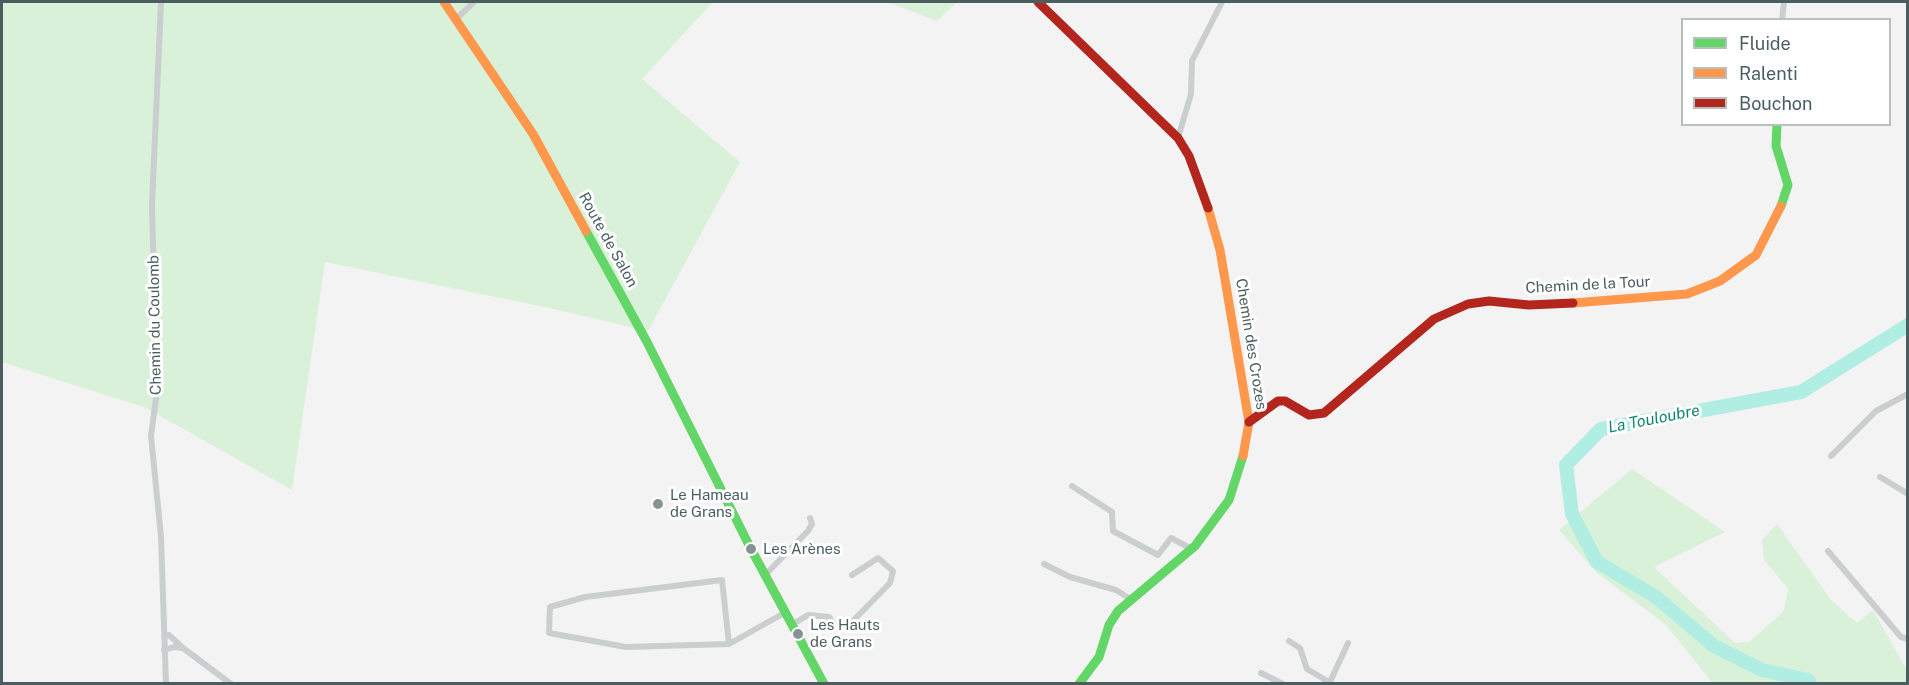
<!DOCTYPE html>
<html>
<head>
<meta charset="utf-8">
<style>
	body { margin:0 }
	#map { position:relative; width:1909px; height:685px; overflow:hidden; background:#f4f3f3; font-family:"Public Sans",sans-serif }
	canvas { display:block }
	.frame { position:absolute; inset:0; border:3px solid #4a5e60; pointer-events:none }
	.legend { position:absolute; left:1681px; top:18px; width:210px; height:108px; box-sizing:border-box; background:#fff; border:2px solid #b7bfbf; margin:0; padding:8px 10px; list-style:none; font-size:18px; color:#4a5e60 }
	.legend li { display:flex; align-items:center; gap:12px; height:30px }
	.legend b { width:30px; border:2px solid #b7bfbf }
</style>
</head>
<body>
<div id="map">
<canvas width="1909" height="685"></canvas>
<div class="frame"></div>
<ul class="legend">
<li><b style="height:8px;background:#63d668"></b>Fluide</li>
<li><b style="height:8px;background:#ff974d"></b>Ralenti</li>
<li><b style="height:8px;background:#b3261e"></b>Bouchon</li>
</ul>
</div>
<script>
const ctx = document.querySelector('canvas').getContext('2d');
ctx.lineJoin = 'round';
function paint(path, color) {
  ctx.fillStyle = color;
  ctx.fill(path, 'evenodd');
}
function toPath(rows) {
  const path = new Path2D();
  for (const r of rows) {
    path.moveTo(r[0], r[1]);
    for (let i = 2; i < r.length; i += 2) path.lineTo(r[i], r[i + 1]);
  }
  return path;
}
function trace(path, color, width, dash) {
  ctx.strokeStyle = color;
  ctx.lineWidth = width;
  ctx.lineCap = dash ? 'butt' : 'round';
  ctx.setLineDash(dash || []);
  ctx.stroke(path);
}
function label(font, color, halo, rows, align = 'center') {
  ctx.font = font + ' "Public Sans",sans-serif';
  ctx.lineWidth = 6;
  ctx.setLineDash([]);
  ctx.textBaseline = 'middle';
  ctx.strokeStyle = halo;
  ctx.fillStyle = color;
  for (const [text, x, y, turn = 0] of rows) {
    ctx.save();
    ctx.translate(x, y);
    ctx.rotate((+turn || 0) * Math.PI / 180);
    ctx.textAlign = isNaN(turn) ? turn : align;
    if (halo) ctx.strokeText(text, 0, 0);
    ctx.fillText(text, 0, 0);
    ctx.restore();
  }
}
const green = toPath([
	[2,2,713,2,642,79,740,162,648,331,549,308,325,262,292,490,146,408,2,362],
	[887,2,957,2,937,21],
	[1632,469,1725,532,1654,567,1735,643,1749,642,1783,612,1788,589,1764,560,1762,540,1777,524,1831,600,1857,623,1873,610,1907,670,1907,683,1716,684,1711,681,1666,625,1596,572,1559,530]
]);
const river = toPath([
	[1810,684,1808,680,1762,670,1714,646,1656,597,1597,562,1572,514,1566,465,1601,429,1801,392,1908,325]
]);
const street = toPath([
	[161,2,152,205,157,391,151,436,161,537,166,684],
	[455,20,474,2],
	[1782,20,1784,2],
	[1178,138,1191,94,1192,61,1222,2],
	[1831,456,1876,411,1908,394],
	[1880,477,1908,494],
	[1072,486,1112,512,1113,531,1158,555,1171,538,1192,549],
	[1828,551,1901,637,1908,639],
	[1044,564,1070,577,1116,590,1132,600],
	[765,575,808,531,812,524,810,518],
	[793,624,808,615,829,617,836,627,845,629,890,583,893,571,878,558,852,575],
	[164,636,169,635,183,648,174,647,164,650],
	[1289,641,1300,648,1307,669,1329,682],
	[729,644,722,580,585,597,550,607,549,633,626,647,729,644,786,612],
	[183,648,231,684],
	[1261,673,1283,684],
	[1329,684,1348,643]
]);
const fast = toPath([
	[1777,124,1776,146,1788,185,1781,206],
	[586,231,647,342,751,549,824,684],
	[1079,684,1099,657,1109,625,1118,611,1195,546,1229,500,1243,456]
]);
const slow = toPath([
	[444,2,533,134,586,231],
	[1208,208,1220,250,1249,422,1243,456],
	[1573,303,1687,294,1720,281,1756,255,1781,206]
]);
const jam = toPath([
	[1038,2,1178,138,1189,156,1208,208],
	[1249,422,1278,401,1285,401,1309,415,1324,413,1434,319,1468,304,1489,301,1529,305,1573,303]
]);
const markers = [
	[658,504,6,"#869293"],
	[751,549,6,"#869293"],
	[798,634,6,"#869293"]
];
const streetNames = [
	["Route de Salon",608,240,61],
	["Chemin de la Tour",1588,285,-3],
	["Chemin du Coulomb",155,325,-91],
	["Chemin des Crozes",1251,344,81]
];
const poiNames = [
	["Le Hameau",670,495],
	["de Grans",670,512],
	["Les Arènes",763,549],
	["Les Hauts",810,625],
	["de Grans",810,642]
];
const waterNames = [
	["La Touloubre",1654,419,-11]
];
paint(green, '#daf1d9');
trace(river, '#b0ede2', 14);
trace(street, '#cacecf', 6);
trace(fast, '#63d668', 9);
trace(slow, '#ff974d', 9);
trace(jam, '#b3261e', 9);
for (const [x, y, r, color] of markers) {
  const dot = new Path2D();
  dot.arc(x, y, r, 0, 2 * Math.PI);
  ctx.fillStyle = color;
  ctx.fill(dot);
  trace(dot, '#fff', 2);
}
label('15px', '#4a5e60', '#fff', streetNames);
label('15px', '#4a5e60', '#fff', poiNames, 'left');
label('italic 16px', '#128570', '#fff', waterNames);
</script>
</body>
</html>
